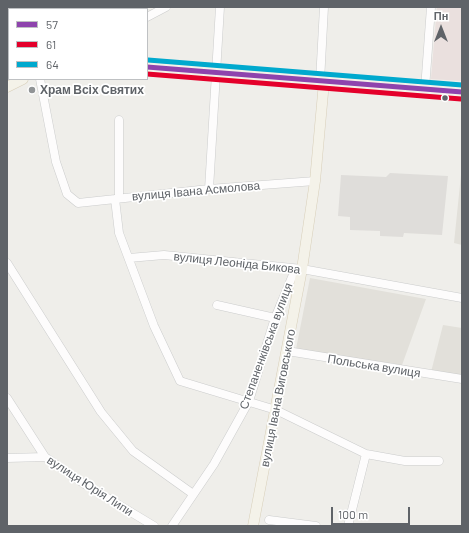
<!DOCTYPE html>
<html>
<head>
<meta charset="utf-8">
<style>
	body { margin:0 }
	#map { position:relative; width:469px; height:533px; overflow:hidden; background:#efeeea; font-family:Barlow,sans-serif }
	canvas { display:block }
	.frame { position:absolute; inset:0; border:8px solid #5f6368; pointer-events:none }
	.legend { position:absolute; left:8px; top:8px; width:140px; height:72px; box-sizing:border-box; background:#fff; border:1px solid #bfc1c3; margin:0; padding:5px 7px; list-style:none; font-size:12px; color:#5f6368 }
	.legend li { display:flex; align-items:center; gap:8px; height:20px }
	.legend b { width:20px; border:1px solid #bfc1c3 }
	.north { position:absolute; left:421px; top:8px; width:40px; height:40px; -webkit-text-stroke:3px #fff; paint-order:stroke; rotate:0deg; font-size:11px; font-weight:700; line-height:16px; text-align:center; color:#5f6368 }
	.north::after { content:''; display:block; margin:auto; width:14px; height:18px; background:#5f6368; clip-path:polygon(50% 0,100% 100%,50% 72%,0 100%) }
	.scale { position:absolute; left:331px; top:507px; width:79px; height:18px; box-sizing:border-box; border:2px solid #5f6368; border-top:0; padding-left:5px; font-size:12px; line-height:14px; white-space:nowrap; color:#5f6368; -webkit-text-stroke:3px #fff; paint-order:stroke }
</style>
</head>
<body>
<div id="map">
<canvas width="469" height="533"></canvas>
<div class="frame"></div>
<ul class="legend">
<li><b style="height:5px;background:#8e44ad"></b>57</li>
<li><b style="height:5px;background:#e4002b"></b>61</li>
<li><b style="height:5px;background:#00a9ce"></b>64</li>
</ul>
<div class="north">Пн</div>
<div class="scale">100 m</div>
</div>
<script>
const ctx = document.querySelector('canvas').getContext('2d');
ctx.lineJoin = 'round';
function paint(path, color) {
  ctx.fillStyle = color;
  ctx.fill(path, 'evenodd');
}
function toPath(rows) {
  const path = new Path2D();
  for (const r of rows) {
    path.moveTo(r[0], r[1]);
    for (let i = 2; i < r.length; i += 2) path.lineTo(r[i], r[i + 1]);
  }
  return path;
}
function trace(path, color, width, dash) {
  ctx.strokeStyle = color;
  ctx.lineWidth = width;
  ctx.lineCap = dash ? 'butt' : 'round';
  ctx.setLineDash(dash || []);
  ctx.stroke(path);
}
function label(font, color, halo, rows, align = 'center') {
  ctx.font = font + ' Barlow,sans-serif';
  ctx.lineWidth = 3.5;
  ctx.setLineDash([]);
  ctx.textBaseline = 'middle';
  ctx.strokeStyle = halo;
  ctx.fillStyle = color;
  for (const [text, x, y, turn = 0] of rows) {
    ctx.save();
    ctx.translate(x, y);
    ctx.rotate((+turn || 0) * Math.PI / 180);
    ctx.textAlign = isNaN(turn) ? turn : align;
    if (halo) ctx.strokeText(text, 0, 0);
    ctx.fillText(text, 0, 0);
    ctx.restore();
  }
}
const industrial = toPath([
	[390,173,448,176,442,235,404,233,403,237,380,236,380,231,350,230,350,217,338,216,341,175,386,177]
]);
const education = toPath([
	[462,165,462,245,454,243],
	[310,278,426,299,402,365,296,349],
	[443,325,462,328,462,376,431,372]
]);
const medical = toPath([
	[437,7,462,7,462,81,431,79]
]);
const minor = toPath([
	[139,7,140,9],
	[147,17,166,7],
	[40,79,56,162,67,194,78,203,209,189,315,181],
	[320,81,324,7],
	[425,89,431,7],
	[119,120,119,198],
	[209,189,220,7],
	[115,199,119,233,154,326,180,381,276,410,366,454,405,461,439,461],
	[129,258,164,255,302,269,462,298],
	[7,263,101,412,133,451,193,494],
	[217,305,275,318],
	[287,351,462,379],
	[7,398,45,457,86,485,154,526],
	[7,458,45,457],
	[269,520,316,526],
	[172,526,214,464,249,401,275,318,292,277,302,269],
	[348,526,366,454]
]);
const major = toPath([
	[147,67,462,92],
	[7,87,23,79],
	[253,526,302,269,315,181,324,82]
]);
const bus1 = toPath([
	[147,67,462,92]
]);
const bus2 = toPath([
	[147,74,461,99]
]);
const bus3 = toPath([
	[148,60,462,85]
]);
const markers = [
	[32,90,4,"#919496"],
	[445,98,3.5,"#5f6368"]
];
const poiNames = [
	["Храм Всіх Святих",40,90]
];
const streetNames = [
	["вулиця Івана Асмолова",196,191,-5],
	["вулиця Леоніда Бикова",237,263,6],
	["Степаненківська вулиця",266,346,-70],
	["Польська вулиця",374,366,9],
	["вулиця Івана Виговського",278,398,-79],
	["вулиця Юрія Липи",90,486,33]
];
paint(industrial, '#dfddda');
paint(education, '#e2e0da');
paint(medical, '#eae0de');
trace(minor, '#cbcccc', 9);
trace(major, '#d7ceb8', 11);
trace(minor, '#fdfcfc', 8);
trace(major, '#f4f2e9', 10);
trace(bus1, '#8e44ad', 5);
trace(bus2, '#e4002b', 5);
trace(bus3, '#00a9ce', 5);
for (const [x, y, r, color] of markers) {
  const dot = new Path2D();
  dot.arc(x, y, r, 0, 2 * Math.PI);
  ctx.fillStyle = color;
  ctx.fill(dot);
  trace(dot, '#fff', 1.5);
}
label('bold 12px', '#5f6368', '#fff', poiNames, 'left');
label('12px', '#5f6368', '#fff', streetNames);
</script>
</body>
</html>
